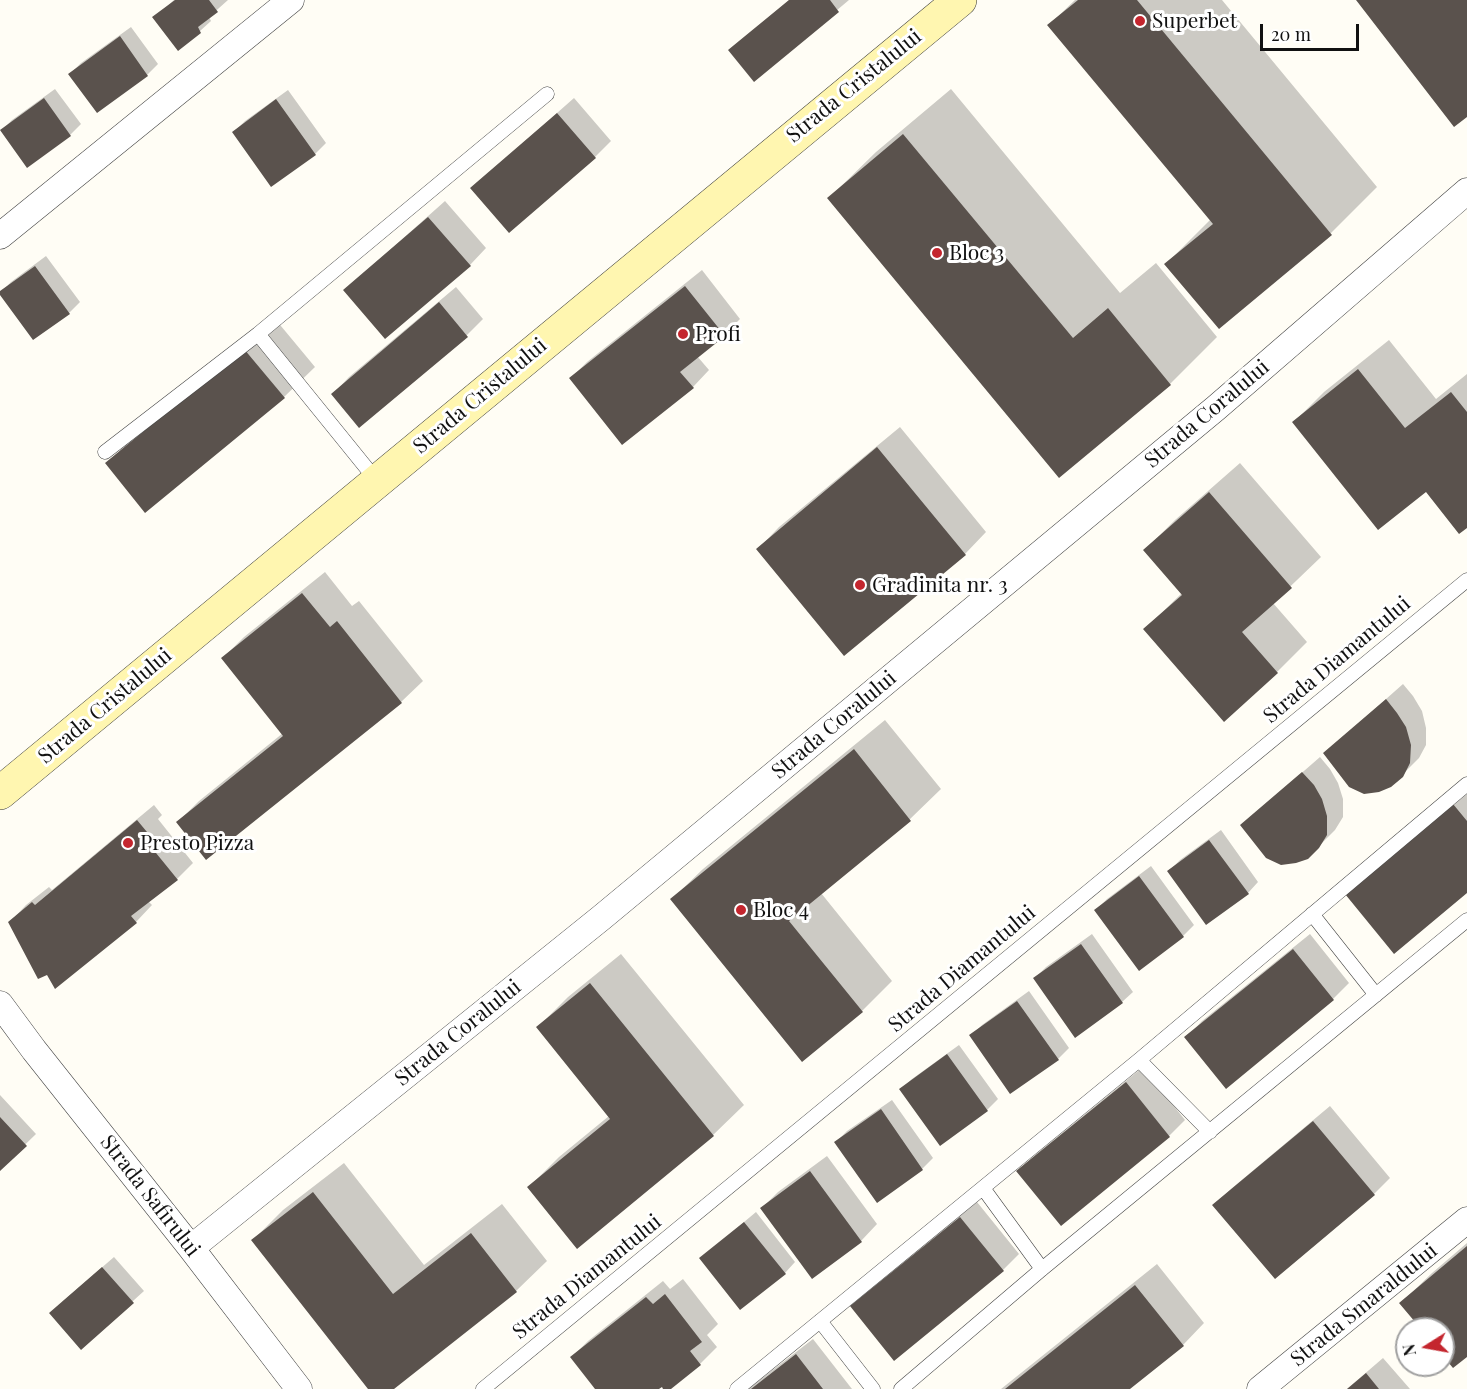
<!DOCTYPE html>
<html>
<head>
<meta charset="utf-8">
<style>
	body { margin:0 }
	#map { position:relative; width:1467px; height:1389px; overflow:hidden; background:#fffdf5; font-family:"Playfair Display",serif }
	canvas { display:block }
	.north { position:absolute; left:1395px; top:1317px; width:60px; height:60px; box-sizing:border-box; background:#fff; border:2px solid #a0a0a0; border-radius:50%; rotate:259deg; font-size:16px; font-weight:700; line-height:24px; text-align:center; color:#111 }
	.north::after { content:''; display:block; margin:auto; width:21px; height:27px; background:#c4262e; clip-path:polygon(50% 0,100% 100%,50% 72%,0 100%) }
	.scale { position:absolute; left:1260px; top:24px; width:99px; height:27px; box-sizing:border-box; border:3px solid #111; border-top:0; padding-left:8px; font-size:18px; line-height:21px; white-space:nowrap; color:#111; -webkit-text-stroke:4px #fff; paint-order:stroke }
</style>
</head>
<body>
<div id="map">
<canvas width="1467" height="1389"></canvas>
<div class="north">N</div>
<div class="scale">20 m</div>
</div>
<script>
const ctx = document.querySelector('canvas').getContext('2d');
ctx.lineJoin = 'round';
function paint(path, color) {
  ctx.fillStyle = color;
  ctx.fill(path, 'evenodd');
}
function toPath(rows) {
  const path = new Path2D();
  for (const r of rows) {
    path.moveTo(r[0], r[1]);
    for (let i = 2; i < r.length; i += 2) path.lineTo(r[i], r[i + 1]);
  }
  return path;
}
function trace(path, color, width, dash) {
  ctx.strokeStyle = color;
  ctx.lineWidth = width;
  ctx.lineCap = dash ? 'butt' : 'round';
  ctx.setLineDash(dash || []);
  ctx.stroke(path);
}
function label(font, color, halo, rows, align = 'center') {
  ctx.font = font + ' "Playfair Display",serif';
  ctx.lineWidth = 6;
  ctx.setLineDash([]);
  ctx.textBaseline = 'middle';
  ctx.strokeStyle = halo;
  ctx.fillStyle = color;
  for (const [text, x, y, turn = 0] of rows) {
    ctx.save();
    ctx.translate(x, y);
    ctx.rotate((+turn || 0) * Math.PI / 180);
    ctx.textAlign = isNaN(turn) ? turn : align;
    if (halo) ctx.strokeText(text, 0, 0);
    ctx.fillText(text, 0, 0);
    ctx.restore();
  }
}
const shadow = toPath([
	[174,0,228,0,209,17,211,21,200,31,178,49,154,18],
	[789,0,849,0,754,80,730,50],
	[1075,0,1222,0,1377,187,1331,233,1166,264,1211,219,1049,25],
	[131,27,158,64,147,75,70,74,81,63],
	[55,89,81,124,70,135,28,166,1,131,12,120],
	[951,89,1120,293,1156,263,1217,337,1170,384,1059,476,829,198,876,152],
	[288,90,326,143,315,154,234,132,245,121],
	[574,98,611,141,595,157,472,188],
	[445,201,486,248,470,265,345,290],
	[46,256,80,302,69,313,0,293,11,282],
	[702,270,740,319,724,335,697,356,709,370,693,387,571,378,587,362],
	[456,287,483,319,467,335,359,426,333,394,349,377],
	[276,320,315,367,284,397,107,464,137,433],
	[1389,340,1436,399,1467,374,1467,526,1426,490,1294,422,1324,392],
	[900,427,986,532,965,554,758,549,779,527],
	[1240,463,1321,557,1273,603,1307,642,1277,672,1145,629,1182,593,1145,550,1175,520],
	[325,572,352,606,359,601,423,681,401,702,206,858,178,822,199,801,283,733,223,658,244,637],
	[1403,684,1413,696,1422,711,1426,728,1426,745,1419,758,1402,775,1325,753],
	[885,720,941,789,910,819,821,893,892,981,862,1011,672,899,703,869],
	[1320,757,1330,769,1338,783,1343,799,1343,817,1335,830,1307,858,1242,825],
	[1467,792,1467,891,1347,894],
	[154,805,162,815,158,819,193,863,177,879,148,901,152,905,136,922,10,922,26,905,49,887,52,890],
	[1221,830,1258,882,1248,893,1169,871,1180,860],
	[1151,866,1194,925,1183,936,1096,910,1107,899],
	[1092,934,1133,992,1122,1002,1035,978,1046,967],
	[1310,934,1349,983,1333,999,1186,1038,1202,1021],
	[621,954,744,1105,713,1135,577,1246,529,1187,559,1157,609,1116,538,1027,568,997],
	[1029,991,1069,1048,1058,1059,971,1036,982,1025],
	[959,1045,998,1099,987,1110,940,1144,901,1089,912,1079],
	[1143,1067,1185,1120,1169,1136,1018,1171,1035,1155],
	[0,1095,36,1134,0,1169],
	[892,1100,933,1158,922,1169,836,1142,847,1131],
	[1330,1106,1390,1178,1374,1194,1214,1205,1231,1189],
	[827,1156,877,1224,861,1241,762,1208,778,1192],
	[344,1163,424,1265,502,1204,547,1261,516,1291,391,1389,370,1389,253,1240,283,1210],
	[977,1202,1019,1254,1003,1270,852,1306,869,1289],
	[756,1212,795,1262,785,1273,701,1258],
	[1467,1243,1467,1355,1443,1353,1443,1329,1423,1329,1401,1303,1432,1273],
	[114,1257,144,1291,81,1348,62,1302],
	[1157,1264,1204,1323,1183,1345,1127,1389,1001,1389],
	[683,1279,718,1324,707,1335,717,1347,700,1364,669,1389,665,1389,662,1385,657,1389,597,1389,572,1357,588,1341,663,1281,670,1289],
	[813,1339,852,1389,748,1389],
	[1383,1358,1410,1389,1347,1389]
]);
const building = toPath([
	[175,0,209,0,218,12,198,27,201,33,178,51,152,17],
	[789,0,830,0,839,12,754,82,728,50],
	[1078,0,1137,0,1332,235,1219,329,1164,264,1213,224,1047,25],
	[1356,0,1467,0,1467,117,1454,127],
	[120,36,148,76,97,113,68,74],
	[44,98,71,136,27,168,0,130],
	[276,99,316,155,271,187,232,132],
	[557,113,596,158,509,233,470,188],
	[903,134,1073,338,1108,308,1171,385,1059,478,827,198],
	[428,217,471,266,385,339,343,290],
	[35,266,70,314,33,340,0,295,0,291],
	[685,286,725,336,680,372,694,388,622,445,569,378],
	[439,302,468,337,359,428,331,394],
	[244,349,285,398,145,513,105,463],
	[1358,369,1405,428,1451,392,1467,412,1467,528,1459,534,1426,492,1378,530,1292,422],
	[877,447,966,555,844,656,756,549],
	[1209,492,1292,588,1242,632,1278,673,1224,722,1143,629,1182,595,1143,550],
	[302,593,330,627,337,621,402,703,206,860,176,822,283,736,221,658],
	[1386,699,1397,713,1406,727,1411,745,1410,763,1403,777,1391,787,1379,792,1364,794,1349,787,1323,753],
	[854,749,911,821,789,921,863,1012,802,1062,670,899],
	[1302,772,1314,785,1322,799,1327,816,1327,835,1319,848,1308,859,1296,863,1281,865,1266,858,1240,825],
	[1453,804,1467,821,1467,893,1394,954,1345,894],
	[137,820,147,832,143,837,178,880,131,916,137,923,55,989,47,975,38,979,8,922,32,902,35,905],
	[1209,840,1249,894,1206,925,1167,871],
	[1139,876,1184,937,1139,971,1094,910],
	[1081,944,1123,1003,1075,1038,1033,978],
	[1293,949,1334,1000,1226,1089,1184,1037],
	[590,983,714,1136,577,1249,527,1187,610,1119,536,1027],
	[1017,1001,1059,1060,1010,1094,969,1035],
	[947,1054,988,1111,940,1146,899,1089],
	[1126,1082,1170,1137,1061,1226,1016,1171],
	[881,1109,923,1170,877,1203,834,1142],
	[0,1117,27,1146,0,1171],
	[1313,1121,1375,1195,1275,1279,1212,1205],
	[810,1171,862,1242,812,1279,760,1208],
	[313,1192,393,1294,471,1233,517,1292,394,1389,368,1389,251,1240],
	[960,1217,1004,1271,894,1361,850,1306],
	[744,1222,786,1274,740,1310,699,1258],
	[1467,1246,1467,1357,1453,1368,1443,1356,1443,1329,1421,1329,1399,1303],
	[102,1267,134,1303,81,1350,49,1313],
	[1135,1285,1184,1346,1130,1389,1005,1389],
	[665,1294,702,1342,690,1351,701,1365,671,1389,663,1389,662,1387,659,1389,595,1389,570,1357,646,1297,653,1304],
	[796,1354,823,1389,751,1389],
	[1366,1373,1379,1389,1347,1389]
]);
const lane = toPath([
	[258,334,377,481],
	[105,452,258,334,547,94],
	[1312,914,1376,995],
	[1139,1060,1210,1132],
	[983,1188,1042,1269],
	[820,1321,873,1389],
	[483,1389,1467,580],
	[737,1389,1139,1060,1467,784],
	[901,1389,1042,1269,1467,920]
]);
const street = toPath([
	[0,236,291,0],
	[0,1004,34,1050,191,1248,299,1389],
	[191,1248,601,918,1216,408,1467,191],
	[1260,1389,1467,1220]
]);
const secondary = toPath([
	[0,793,960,0]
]);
const markers = [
	[1140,21,6,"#c4262e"],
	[937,253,6,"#c4262e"],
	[683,334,6,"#c4262e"],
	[860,585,6,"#c4262e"],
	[128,843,6,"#c4262e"],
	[741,910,6,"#c4262e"]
];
const poiNames = [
	["Superbet",1152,21],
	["Bloc 3",949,253],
	["Profi",695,334],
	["Gradinita nr. 3",872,585],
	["Presto Pizza",140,843],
	["Bloc 4",753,910]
];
const streetNames = [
	["Strada Cristalului",854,86,-39],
	["Strada Cristalului",480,396,-40],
	["Strada Coralului",1207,414,-40],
	["Strada Diamantului",1337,660,-40],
	["Strada Cristalului",105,706,-40],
	["Strada Coralului",834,725,-40],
	["Strada Diamantului",962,969,-40],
	["Strada Coralului",458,1033,-39],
	["Strada Safirului",150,1196,52],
	["Strada Diamantului",587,1277,-39],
	["Strada Smaraldului",1364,1305,-39]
];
paint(shadow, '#0003');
paint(building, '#5a524d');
trace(lane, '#444', 15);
trace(street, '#444', 27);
trace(secondary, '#333', 34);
trace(lane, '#fff', 14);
trace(street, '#fff', 26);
trace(secondary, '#fff6b0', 33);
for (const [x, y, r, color] of markers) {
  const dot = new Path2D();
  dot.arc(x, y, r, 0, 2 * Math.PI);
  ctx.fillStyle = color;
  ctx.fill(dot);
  trace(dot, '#fff', 2);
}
label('21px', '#111', '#fff', poiNames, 'left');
label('21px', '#111', '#fff', streetNames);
</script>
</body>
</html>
